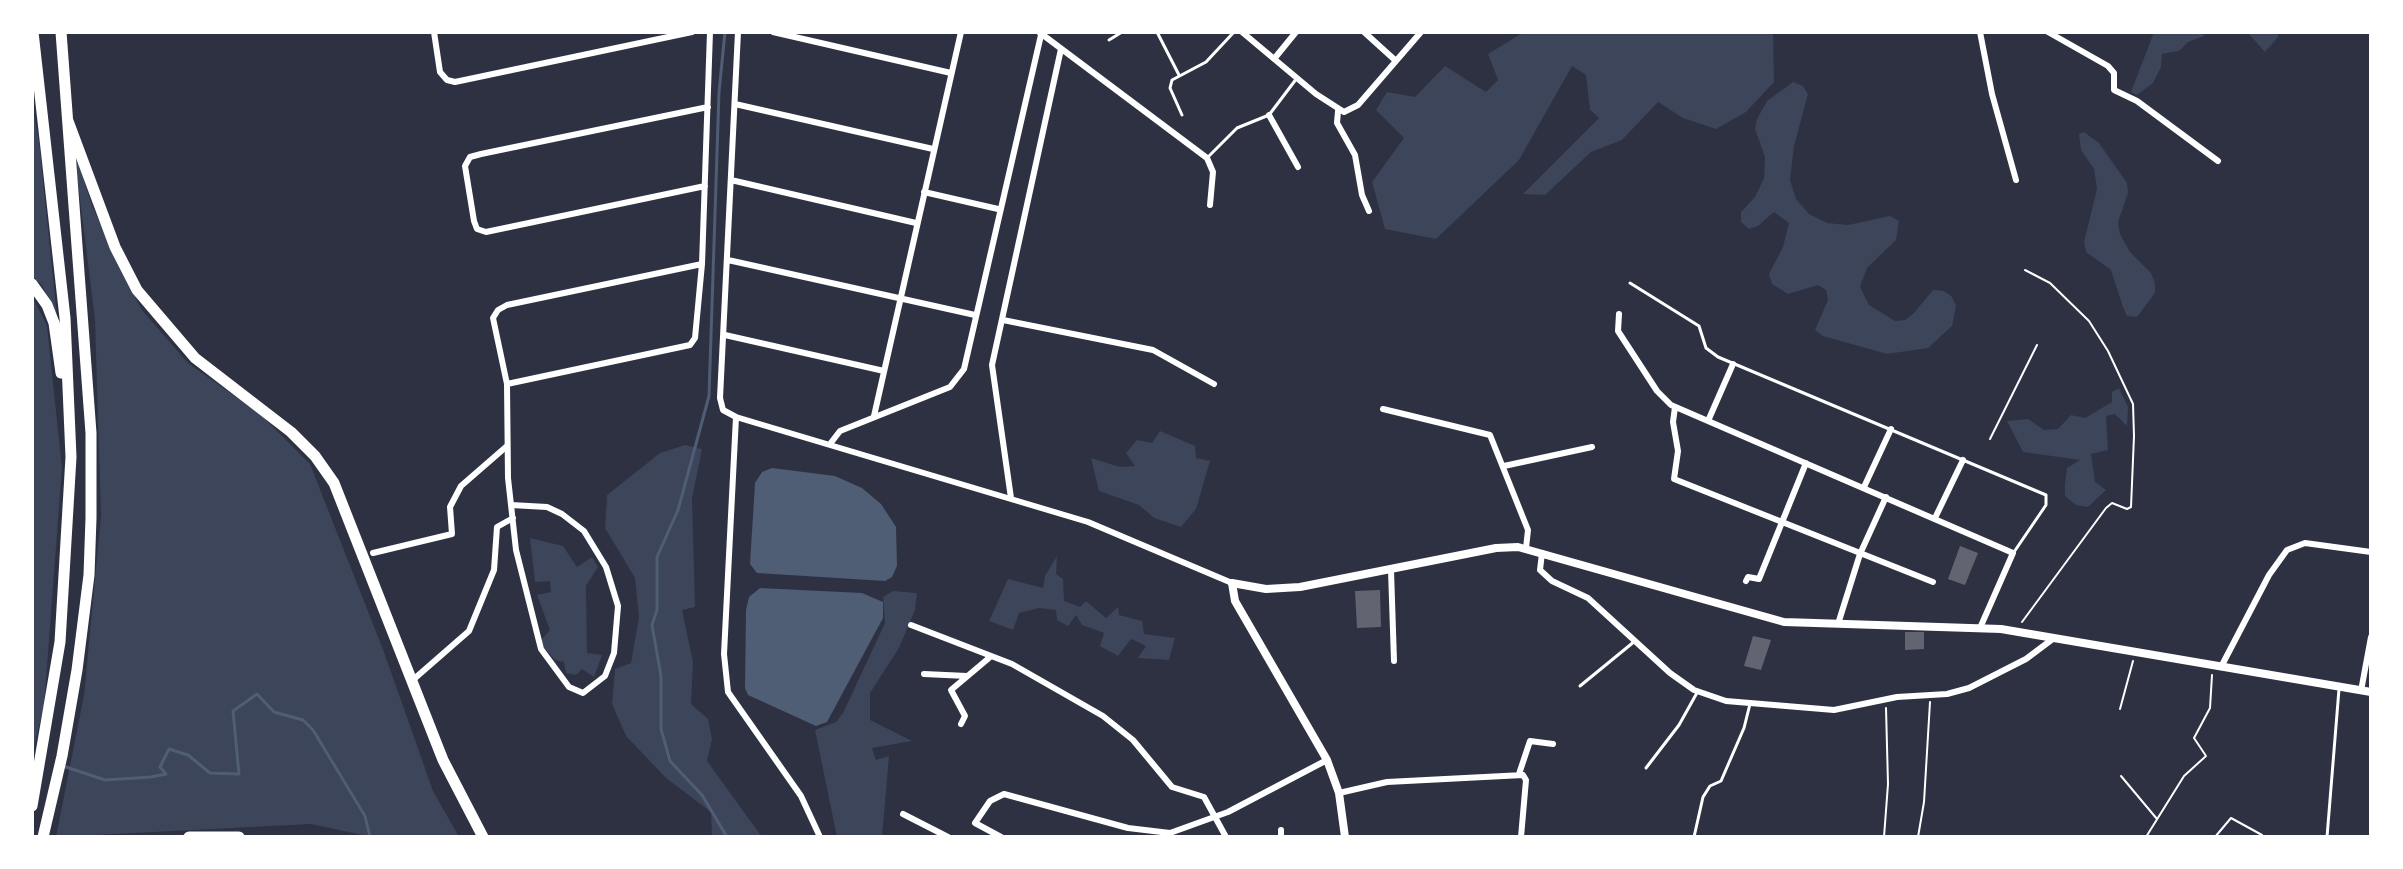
<!DOCTYPE html>
<html>
<head>
<meta charset="utf-8">
<style>
	body { margin:0 }
	#map { position:relative; width:2403px; height:869px; overflow:hidden; background:#2d3142; font-family:"Playfair Display",serif }
	canvas { display:block }
	.frame { position:absolute; inset:0; border:34px solid #fff; pointer-events:none }
</style>
</head>
<body>
<div id="map">
<canvas width="2403" height="869"></canvas>
<div class="frame"></div>
</div>
<script>
const ctx = document.querySelector('canvas').getContext('2d');
ctx.lineJoin = 'round';
function paint(path, color) {
  ctx.fillStyle = color;
  ctx.fill(path, 'evenodd');
}
function toPath(rows) {
  const path = new Path2D();
  for (const r of rows) {
    path.moveTo(r[0], r[1]);
    for (let i = 2; i < r.length; i += 2) path.lineTo(r[i], r[i + 1]);
  }
  return path;
}
function trace(path, color, width, dash) {
  ctx.strokeStyle = color;
  ctx.lineWidth = width;
  ctx.lineCap = dash ? 'butt' : 'round';
  ctx.setLineDash(dash || []);
  ctx.stroke(path);
}
const green = toPath([
	[1524,32,1773,32,1774,82,1746,112,1716,129,1683,118,1658,102,1622,140,1591,152,1545,195,1523,194,1599,118,1590,110,1586,75,1572,66,1519,160,1436,239,1385,229,1372,182,1404,138,1376,110,1387,92,1415,97,1445,66,1486,92,1498,80,1488,54],
	[2154,32,2203,32,2204,36,2188,42,2179,51,2162,54,2161,67,2153,83,2137,95,2131,92],
	[2247,32,2276,32,2279,36,2265,52],
	[1793,82,1803,86,1808,94,1794,146,1790,180,1796,199,1809,214,1827,223,1848,225,1890,216,1899,221,1896,240,1867,268,1860,287,1869,305,1895,321,1905,320,1913,314,1933,290,1944,291,1952,297,1956,306,1952,326,1928,348,1887,354,1823,336,1815,330,1828,300,1826,290,1818,285,1788,294,1772,284,1769,274,1783,247,1789,223,1774,212,1758,226,1749,229,1741,222,1741,212,1755,197,1764,178,1765,157,1755,129,1757,119,1767,101],
	[32,105,39,141,57,317,42,285,32,277],
	[2084,132,2099,143,2127,183,2128,193,2118,222,2120,234,2130,252,2151,273,2155,283,2155,293,2137,317,2127,316,2123,307,2111,270,2086,252,2084,242,2097,189,2094,169,2081,150,2079,134],
	[74,151,93,208,141,309,188,363,260,414,310,464,384,652,433,791,459,837,372,837,311,824,56,837,84,695,101,516,95,320],
	[32,296,47,326,62,468,44,706,32,755],
	[2119,388,2128,407,2127,426,2115,414,2106,416,2108,450,2091,454,2095,482,2106,490,2088,507,2076,505,2065,496,2065,484,2067,468,2080,460,2023,452,2007,421,2028,419,2044,430,2058,429,2071,415,2085,418,2112,402,2112,392],
	[1160,431,1195,446,1196,458,1210,461,1196,509,1181,527,1154,518,1139,505,1099,491,1091,458,1120,467,1135,466,1126,453,1137,440,1152,443],
	[685,445,702,449,692,499,695,607,682,610,693,662,691,704,708,719,712,739,707,761,762,837,712,837,711,812,666,778,626,736,612,704,615,669,631,663,639,617,635,578,605,528,607,495,660,453],
	[530,538,563,546,577,567,592,557,598,567,586,586,587,653,602,655,594,677,582,669,576,675,566,673,564,662,555,660,543,646,541,640,550,630,537,595,551,592,550,581,535,582],
	[1057,556,1056,574,1063,579,1064,601,1080,607,1086,601,1106,618,1118,607,1119,615,1142,621,1144,634,1175,638,1169,660,1138,658,1146,646,1131,639,1118,656,1100,646,1104,633,1082,625,1076,615,1068,626,1057,620,1056,610,1039,608,1019,613,1013,630,989,621,1008,579,1043,588,1045,576],
	[893,591,917,593,915,610,899,648,870,693,870,720,912,741,872,748,876,760,889,756,882,837,837,837,815,730,836,722,843,713,885,623,883,597]
]);
const water = toPath([
	[772,468,835,476,862,488,881,504,896,527,897,566,892,577,885,581,757,573,750,564,755,483,762,472],
	[760,588,862,593,883,602,883,618,827,722,816,726,748,695,745,688,746,610,749,597]
]);
const stream = toPath([
	[725,32,719,92,709,396,678,510,657,557,657,610,652,625,661,676,661,729,670,761,702,795,727,837],
	[63,766,105,780,151,777,166,774,160,767,169,749,188,755,210,773,239,774,233,711,257,694,274,712,303,720,313,730,365,816,370,837]
]);
const building = toPath([
	[1960,546,1978,553,1965,585,1948,579],
	[1380,590,1381,627,1357,628,1355,591],
	[1905,632,1924,632,1924,649,1905,650],
	[1753,636,1771,640,1761,670,1744,666]
]);
const path = toPath([
	[1990,439,2037,345],
	[2022,622,2106,508,2112,503,2127,509,2131,507,2134,436,2133,404,2108,351,2089,321,2050,283,2025,270],
	[2120,709,2133,661],
	[2121,776,2157,819],
	[1884,837,1888,784,1886,708],
	[1918,837,1924,802,1930,702],
	[2146,837,2184,776,2206,756,2194,738,2210,708,2212,675],
	[2215,837,2231,818,2262,835]
]);
const service = toPath([
	[1157,32,1179,75],
	[1109,40,1122,32],
	[1182,115,1170,88,1172,80,1206,62,1234,32],
	[1207,158,1237,128,1269,115,1297,78],
	[1630,283,1699,326,1706,348,1718,357,2046,495,2046,505,2014,552],
	[1580,686,1635,641],
	[1646,768,1679,725,1698,691],
	[1694,837,1703,797,1710,786,1721,781,1744,728,1750,704],
	[2327,837,2339,689]
]);
const minor = toPath([
	[434,32,440,72,447,80,455,82,692,32],
	[738,32,720,398,723,410,736,417,1088,522,1232,583],
	[773,32,951,73],
	[1039,32,1207,158,1213,172,1210,205],
	[1242,32,1316,94,1344,112,1358,105,1421,32],
	[1364,32,1396,61],
	[1980,32,1992,94,2016,180],
	[2048,32,2108,66,2114,73,2114,90,2137,101,2218,161],
	[1274,59,1296,32],
	[735,104,933,149],
	[1338,111,1337,123,1355,155,1362,195,1369,211],
	[1269,115,1298,167],
	[731,180,916,223],
	[705,186,486,232,477,229,474,221,465,166,470,157,481,154,708,107],
	[924,192,998,209],
	[728,260,975,315],
	[1619,314,1618,331,1657,391,1671,405,2013,553,1980,628],
	[1003,320,1153,350,1214,384],
	[725,335,884,371],
	[507,384,690,345,695,338,702,264,710,32],
	[1675,407,1673,422,1678,451,1674,479,1933,582],
	[1383,409,1490,435,1528,530,1526,548],
	[874,416,961,32],
	[736,417,724,654,728,692,801,796,820,837],
	[1708,421,1733,364],
	[830,444,840,431,950,387,964,369,1041,35],
	[1504,466,1592,447],
	[1864,487,1891,429],
	[1011,498,992,365,1061,49],
	[511,505,547,507,562,514,584,531,606,567,618,606,614,653,605,676,583,693,569,687,541,649,516,550,508,478,507,384,493,318,498,310,507,305,702,264],
	[1935,518,1963,460],
	[373,553,452,534,450,507,461,486,507,446],
	[1542,553,1540,570,1552,581,1588,598,1670,673,1694,690,1726,701,1834,710,1897,697,1947,694,1969,688,2026,659,2054,638],
	[1391,570,1394,661],
	[1746,581,1748,577,1759,579,1806,463],
	[1838,624,1860,554,1886,497],
	[911,625,1012,664,1103,716,1133,740,1172,787,1204,797,1226,837],
	[2221,667,2269,575,2287,550,2305,543,2371,552],
	[924,674,967,676],
	[414,679,469,631,494,570,497,527,513,518],
	[2361,691,2371,637],
	[961,724,965,716,951,690,989,658],
	[1519,774,1530,741,1553,744],
	[1339,793,1387,782,1523,775,1526,780,1521,837],
	[903,814,948,837],
	[1281,830,1281,837],
	[1001,837,975,823,990,801,1004,794,1128,828,1170,833,1228,812,1327,760]
]);
const tertiary = toPath([
	[1345,837,1339,793,1327,760,1235,601,1232,583,1266,589,1300,587,1496,548,1518,547,1784,622,2001,629,2371,692]
]);
const trunk = toPath([
	[68,121,115,247,137,290,195,358,291,432,315,456,334,483,443,760,483,837],
	[32,284,47,305,54,323,61,373],
	[32,806,60,642,71,457,65,318,33,32],
	[43,837,62,756,77,670,89,575,91,518,91,433,61,32],
	[189,837,239,837]
]);
paint(green, '#3c4559');
paint(water, '#4f5d75');
trace(stream, '#4f5d75', 3);
paint(building, '#626471');
trace(path, '#fff', 2);
trace(service, '#fff', 3);
trace(minor, '#fff', 6);
trace(tertiary, '#fff', 8);
trace(trunk, '#fff', 11);
</script>
</body>
</html>
